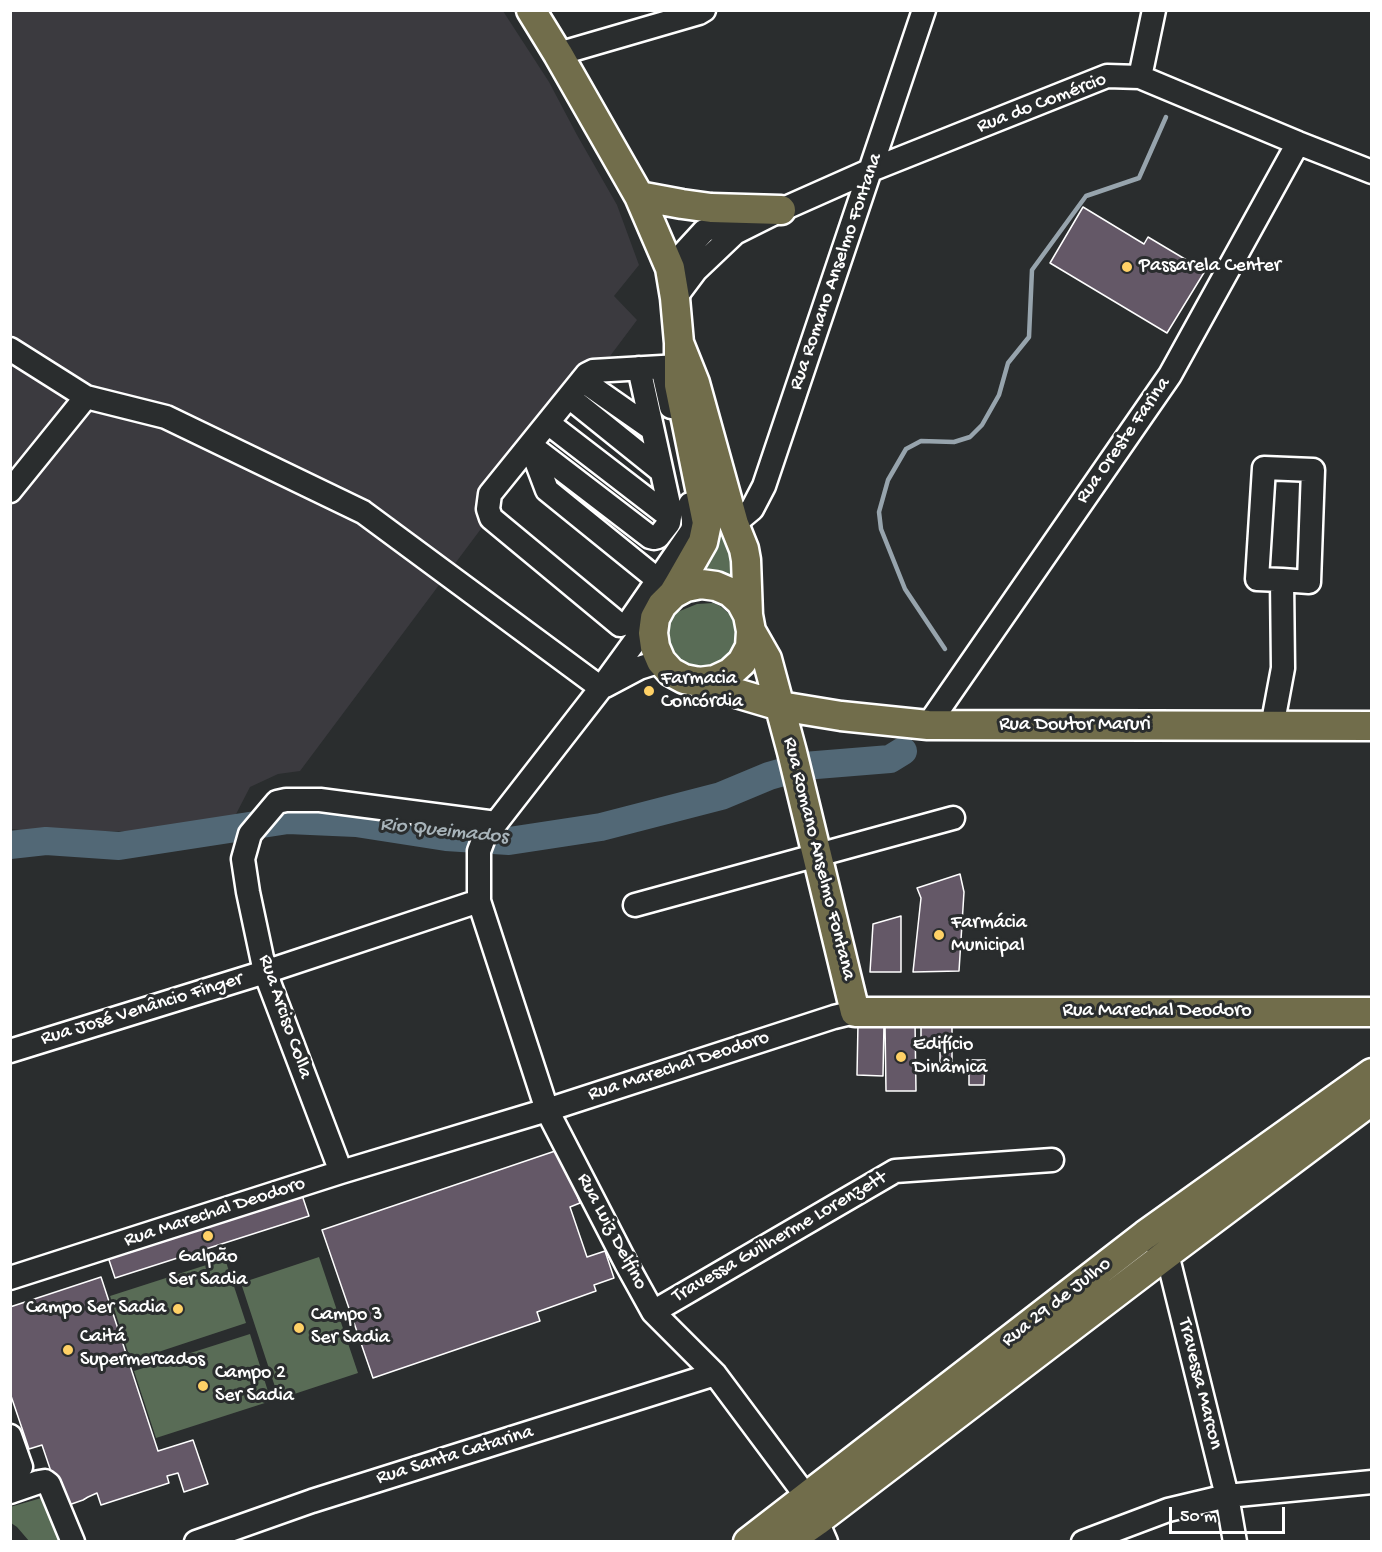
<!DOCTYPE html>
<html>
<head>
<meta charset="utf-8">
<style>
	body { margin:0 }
	#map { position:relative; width:1382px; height:1552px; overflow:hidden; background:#2a2d2e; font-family:"Gochi Hand",sans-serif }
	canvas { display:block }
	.frame { position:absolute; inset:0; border:12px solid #fff; pointer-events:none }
	.scale { position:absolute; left:1169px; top:1507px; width:116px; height:27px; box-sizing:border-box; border:3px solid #fff; border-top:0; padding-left:8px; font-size:18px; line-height:21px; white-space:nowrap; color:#fff; -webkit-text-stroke:4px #2a2d2e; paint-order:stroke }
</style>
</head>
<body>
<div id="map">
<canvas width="1382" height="1552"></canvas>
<div class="frame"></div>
<div class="scale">50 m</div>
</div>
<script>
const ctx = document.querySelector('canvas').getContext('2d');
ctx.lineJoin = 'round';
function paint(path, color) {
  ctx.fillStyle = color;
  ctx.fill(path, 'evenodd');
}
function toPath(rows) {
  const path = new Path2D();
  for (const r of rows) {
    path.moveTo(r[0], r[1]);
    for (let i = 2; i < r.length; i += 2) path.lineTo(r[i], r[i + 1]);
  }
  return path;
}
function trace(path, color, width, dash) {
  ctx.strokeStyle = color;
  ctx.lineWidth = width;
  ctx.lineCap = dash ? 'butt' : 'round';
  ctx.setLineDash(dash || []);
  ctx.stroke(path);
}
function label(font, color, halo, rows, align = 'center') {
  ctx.font = font + ' "Gochi Hand",sans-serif';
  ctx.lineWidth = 6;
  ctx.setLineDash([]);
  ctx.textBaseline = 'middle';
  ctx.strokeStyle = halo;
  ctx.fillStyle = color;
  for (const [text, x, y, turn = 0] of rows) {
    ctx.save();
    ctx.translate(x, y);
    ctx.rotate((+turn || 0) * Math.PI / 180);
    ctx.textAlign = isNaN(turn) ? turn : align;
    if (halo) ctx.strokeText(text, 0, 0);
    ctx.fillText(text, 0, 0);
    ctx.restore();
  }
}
const built = toPath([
	[11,11,503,11,549,82,577,135,617,205,639,265,614,296,637,320,300,771,278,774,250,787,234,818,139,831,37,832,11,829]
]);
const green = toPath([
	[717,525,727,526,740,582,697,575],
	[713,603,720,606,740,623,736,659,707,671,676,665,659,635,675,613,697,604],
	[319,1257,358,1373,279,1399,241,1283],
	[225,1259,246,1323,131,1361,110,1296],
	[250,1334,271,1401,156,1438,134,1371],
	[52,1495,66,1541,29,1541,17,1527,11,1523,10,1507]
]);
const stream = toPath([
	[945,649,905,589,881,529,879,512,888,480,906,449,921,441,954,442,970,437,982,425,999,395,1008,363,1029,337,1032,270,1086,196,1139,178,1166,117]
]);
const river = toPath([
	[10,845,46,841,119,846,288,820,356,823,446,837,509,841,601,827,721,796,769,776,804,766,890,759,903,751]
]);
const building = toPath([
	[1083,207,1144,244,1148,237,1205,271,1167,333,1050,263,1083,207],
	[960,874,964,892,959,971,913,972,921,898,917,888,960,874],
	[901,916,901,972,870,972,873,924,901,916],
	[915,1022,916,1091,886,1091,885,1023,915,1022],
	[858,1023,884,1023,883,1076,857,1075,858,1023],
	[952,1023,952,1068,940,1068,940,1049,921,1049,921,1024,952,1023],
	[969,1060,985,1060,984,1085,969,1085,969,1060],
	[561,1149,580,1203,570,1207,587,1257,605,1251,614,1278,594,1285,596,1291,537,1312,540,1321,373,1378,322,1230,561,1149],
	[302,1195,309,1216,115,1278,108,1257,302,1195],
	[101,1277,158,1451,193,1440,208,1484,184,1492,178,1473,167,1476,169,1483,101,1505,97,1493,88,1497,83,1500,63,1507,42,1445,29,1449,10,1393,10,1307,101,1277]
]);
const minor = toPath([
	[558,54,699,13,704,10],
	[1140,77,1154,10],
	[670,268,704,231,738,216,752,214],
	[675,298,696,270,735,233,781,210,871,170,1107,76,1140,77,1298,143,1372,172],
	[10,349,86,397,166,417,363,512,601,688],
	[679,366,593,371,587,374,490,494,488,509,491,518,620,625,629,622,691,532,693,527,693,519,690,504],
	[662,367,671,407],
	[639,368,670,509,670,517,669,523,658,537,654,538,650,537,530,445,547,490,658,580],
	[582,380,652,429],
	[569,397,661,471],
	[548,423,670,517],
	[10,491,86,397],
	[734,524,752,509,764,486,924,10],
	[657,611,601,688,496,823,485,835,479,851,479,901,547,1110,627,1265,653,1312,715,1374,806,1496,826,1542],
	[605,686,639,668,661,661],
	[928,725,1170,375,1298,143],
	[1272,727,1283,668,1282,580,1309,582,1313,470,1264,468,1257,579,1282,580],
	[635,905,953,818],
	[10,1051,265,972,479,901],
	[341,1172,265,972,248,892,243,859,250,834,277,802,286,800,320,800,496,823],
	[1156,1244,1167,1254,1227,1496,1235,1542],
	[10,1278,341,1172,547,1110,834,1017,855,1012],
	[653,1312,895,1171,1052,1160],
	[10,1436,21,1467,10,1470],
	[10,1492,39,1482,45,1481,49,1484,73,1542],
	[196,1542,312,1501,715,1374],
	[1083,1542,1168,1510,1227,1496,1372,1482]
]);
const major = toPath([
	[531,10,558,54,639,196,670,268,675,298,679,343,679,385,707,523,703,542,679,584,673,594,662,605,655,618,653,633,655,647,661,661,671,672,684,679,699,682,715,680,730,673,742,662,750,647,751,631,748,615,746,560,744,549,734,524,695,383,679,343],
	[639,196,682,204,711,208,781,210],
	[673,594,686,587,701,584,716,586,730,592,741,602,748,615],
	[751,631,767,659,792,752,855,1012,1372,1012],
	[699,682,780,706,841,716,928,725,1372,726],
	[748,1542,1145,1235,1372,1073],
	[787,1542,817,1521,1167,1254,1372,1100]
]);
const markers = [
	[1127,267,6,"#ffd166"],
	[649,691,6,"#ffd166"],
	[939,935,6,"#ffd166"],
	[901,1057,6,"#ffd166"],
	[208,1236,6,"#ffd166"],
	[178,1309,6,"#ffd166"],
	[299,1328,6,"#ffd166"],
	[68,1350,6,"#ffd166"],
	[203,1386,6,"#ffd166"]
];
const streetNames = [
	["Rua do Comércio",1042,104,-21],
	["Rua Romano Anselmo Fontana",837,272,-71],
	["Rua Oreste Farina",1124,441,-55],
	["Rua Doutor Maruri",1075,726],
	["Rua Romano Anselmo Fontana",818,859,76],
	["Rua José Venâncio Finger",142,1010,-17],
	["Rua Marechal Deodoro",1157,1012],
	["Rua Arciso Colla",284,1017,71],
	["Rua Marechal Deodoro",679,1067,-18],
	["Rua Marechal Deodoro",215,1213,-18],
	["Rua Luiz Delfino",611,1232,62],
	["Travessa Guilherme Lorenzett",780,1238,-30],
	["Rua 29 de Julho",1057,1303,-38],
	["Travessa Marcon",1199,1384,76],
	["Rua Santa Catarina",455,1456,-17]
];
const poiNames = [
	["Passarela Center",1139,267],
	["Farmacia",661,680],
	["Concórdia",661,703],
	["Farmácia",951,924],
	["Municipal",951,947],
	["Edifício",913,1046],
	["Dinâmica",913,1069],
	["Galpão",208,1258,"center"],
	["Ser Sadia",208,1281,"center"],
	["Campo Ser Sadia",166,1309,"right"],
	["Campo 3",311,1316],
	["Ser Sadia",311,1339],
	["Caitá",80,1338],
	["Supermercados",80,1361],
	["Campo 2",215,1374],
	["Ser Sadia",215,1397]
];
const waterNames = [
	["Rio Queimados",444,832,6]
];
paint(built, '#3b3a3f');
paint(green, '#596c56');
trace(stream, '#97a4ad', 4.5);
trace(river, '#526876', 28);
paint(building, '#645867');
trace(building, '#fff', 1.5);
trace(minor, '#fff', 27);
trace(major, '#fff', 33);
trace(minor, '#2a2d2e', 22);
trace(major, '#716d4b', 28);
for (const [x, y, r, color] of markers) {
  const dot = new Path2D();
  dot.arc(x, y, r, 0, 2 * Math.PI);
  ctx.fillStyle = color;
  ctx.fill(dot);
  trace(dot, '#2a2d2e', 2);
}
label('20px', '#fff', '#2a2d2e', streetNames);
label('20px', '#fff', '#2a2d2e', poiNames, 'left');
label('italic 21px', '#a8b4ba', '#2a2d2e', waterNames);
</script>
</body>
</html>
